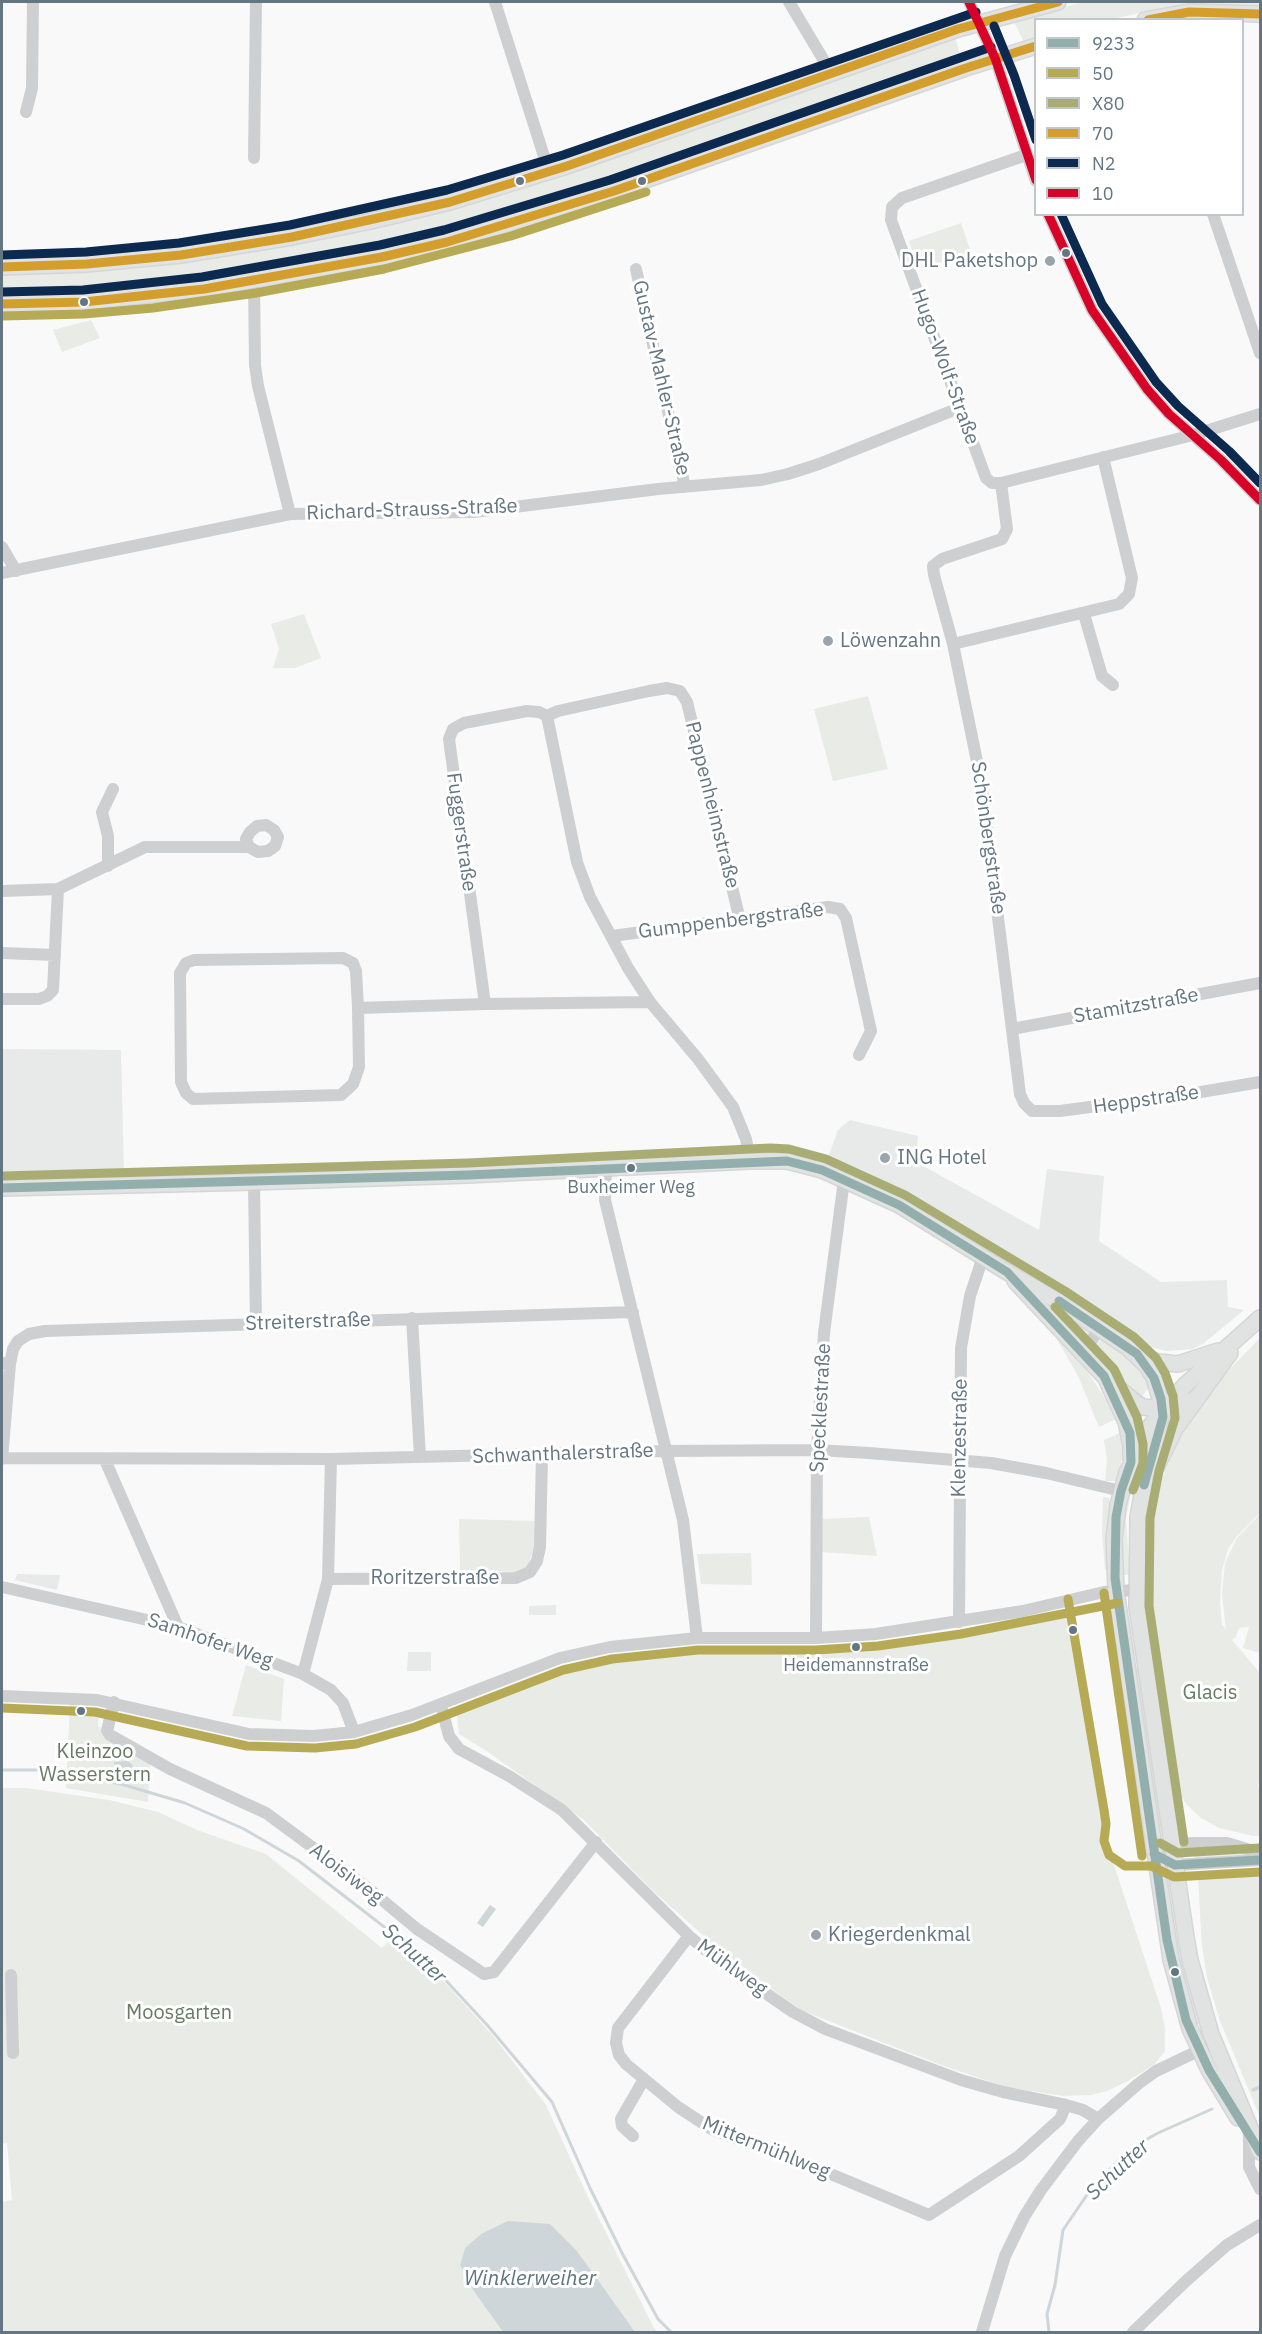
<!DOCTYPE html>
<html>
<head>
<meta charset="utf-8">
<style>
	body { margin:0 }
	#map { position:relative; width:1262px; height:2334px; overflow:hidden; background:#f9f9f9; font-family:"IBM Plex Sans",sans-serif }
	canvas { display:block }
	.frame { position:absolute; inset:0; border:3px solid #657683; pointer-events:none }
	.legend { position:absolute; left:1034px; top:18px; width:210px; height:198px; box-sizing:border-box; background:#fff; border:2px solid #c1c8cd; margin:0; padding:8px 10px; list-style:none; font-size:18px; color:#657683 }
	.legend li { display:flex; align-items:center; gap:12px; height:30px }
	.legend b { width:30px; border:2px solid #c1c8cd }
</style>
</head>
<body>
<div id="map">
<canvas width="1262" height="2334"></canvas>
<div class="frame"></div>
<ul class="legend">
<li><b style="height:8px;background:#92afae"></b>9233</li>
<li><b style="height:8px;background:#b7aa55"></b>50</li>
<li><b style="height:8px;background:#a9ad74"></b>X80</li>
<li><b style="height:8px;background:#d39e2c"></b>70</li>
<li><b style="height:8px;background:#0c294f"></b>N2</li>
<li><b style="height:8px;background:#d80128"></b>10</li>
</ul>
</div>
<script>
const ctx = document.querySelector('canvas').getContext('2d');
ctx.lineJoin = 'round';
function paint(path, color) {
  ctx.fillStyle = color;
  ctx.fill(path, 'evenodd');
}
function toPath(rows) {
  const path = new Path2D();
  for (const r of rows) {
    path.moveTo(r[0], r[1]);
    for (let i = 2; i < r.length; i += 2) path.lineTo(r[i], r[i + 1]);
  }
  return path;
}
function trace(path, color, width, dash) {
  ctx.strokeStyle = color;
  ctx.lineWidth = width;
  ctx.lineCap = dash ? 'butt' : 'round';
  ctx.setLineDash(dash || []);
  ctx.stroke(path);
}
function label(font, color, halo, rows, align = 'center') {
  ctx.font = font + ' "IBM Plex Sans",sans-serif';
  ctx.lineWidth = 6;
  ctx.setLineDash([]);
  ctx.textBaseline = 'middle';
  ctx.strokeStyle = halo;
  ctx.fillStyle = color;
  for (const [text, x, y, turn = 0] of rows) {
    ctx.save();
    ctx.translate(x, y);
    ctx.rotate((+turn || 0) * Math.PI / 180);
    ctx.textAlign = isNaN(turn) ? turn : align;
    if (halo) ctx.strokeText(text, 0, 0);
    ctx.fillText(text, 0, 0);
    ctx.restore();
  }
}
const built = toPath([
	[2,1049,121,1050,124,1171,2,1171],
	[850,1120,918,1136,916,1162,1039,1230,1047,1169,1104,1176,1099,1241,1161,1282,1227,1280,1228,1307,1244,1310,1204,1343,1193,1349,1167,1351,1147,1346,1131,1337,1060,1286,910,1194,827,1160,838,1130],
	[17,1574,60,1575,57,1590,15,1580],
	[556,1605,556,1615,529,1615,529,1606],
	[408,1652,431,1652,431,1671,407,1671]
]);
const green = toPath([
	[1084,2,1260,2,1260,10,1199,7,1145,12,1112,19,1036,20,1035,39,1024,42,1013,20],
	[955,37,963,64,537,213,425,244,291,271,148,289,49,296,2,296,2,271,230,253,376,229,499,194,766,105],
	[961,223,971,252,919,270,909,241],
	[91,320,100,338,62,352,53,330],
	[304,614,321,658,295,668,273,668,279,649,271,624],
	[868,696,888,769,833,781,814,709],
	[1039,1297,1091,1330,1089,1336,1079,1336],
	[1054,1334,1087,1371,1118,1418,1099,1427,1078,1376],
	[1104,1336,1134,1358,1150,1386,1140,1399,1092,1350],
	[1260,1338,1260,1513,1237,1536,1228,1549,1222,1570,1220,1604,1222,1624,1226,1630,1222,1594,1225,1563,1237,1538,1260,1514,1260,1653,1243,1648,1249,1627,1239,1628,1236,1637,1232,1640,1260,1673,1260,1774,1258,1786,1260,1797,1260,1836,1253,1836,1219,1828,1201,1818,1186,1804,1176,1785,1151,1651,1146,1606,1146,1572,1148,1539,1154,1508,1163,1476,1178,1442,1200,1406,1226,1373],
	[1122,1432,1123,1455,1116,1481,1105,1481,1107,1460,1104,1440],
	[1143,1454,1132,1487,1126,1519,1130,1575,1120,1575,1121,1531,1128,1486],
	[1103,1497,1109,1498,1110,1502,1108,1568,1105,1570,1102,1533],
	[869,1517,877,1556,822,1552,822,1519],
	[459,1519,535,1521,535,1546,527,1568,516,1572,460,1570],
	[751,1553,752,1585,701,1584,697,1554],
	[1124,1602,1126,1602,1136,1667,1142,1679,1163,1826,1160,1827,1139,1692,1134,1683],
	[1070,1617,1109,1850,1161,2008,1165,2029,1165,2051,1154,2065,1126,2082,1107,2091,1091,2095,1063,2096,1006,2087,941,2065,803,2011,733,1962,650,1888,584,1820,488,1752,459,1734,457,1715,481,1704,585,1665,673,1652,845,1653,877,1644,1002,1629],
	[246,1665,284,1679,281,1721,232,1716],
	[70,1705,97,1708,99,1712,98,1727,100,1727,102,1735,150,1762,148,1802,66,1788],
	[2,1788,26,1788,109,1800,158,1812,197,1830,266,1854,382,1948,399,1932,494,2037,546,2105,588,2197,654,2328,658,2332,635,2332,611,2301,481,2234,465,2248,460,2265,473,2290,503,2332,2,2332,2,2202,12,2200,7,2143,2,2144],
	[1195,1850,1233,1851,1256,1855,1195,1859],
	[1239,1870,1260,1874,1260,2117,1220,2021,1207,1978,1202,1946,1198,1878,1211,1871],
	[1167,1885,1174,1928,1202,2022,1195,2025,1176,1954]
]);
const water = toPath([
	[127,1761,133,1765,130,1770,116,1771,114,1762],
	[490,1905,496,1909,483,1927,477,1923],
	[508,2221,550,2224,577,2251,635,2332,503,2332,473,2290,460,2265,465,2248,481,2234]
]);
const stream = toPath([
	[2,1770,45,1770,121,1784,185,1803,244,1829,299,1861,427,1960,488,2026,552,2102,590,2188,622,2253,658,2319,671,2332],
	[1253,2090,1260,2087],
	[1049,2332,1047,2314,1055,2285,1063,2230,1093,2186,1120,2159,1140,2143,1158,2133,1212,2109]
]);
const minor = toPath([
	[495,2,549,172],
	[789,2,832,74],
	[969,2,995,58,1036,181],
	[26,112,32,88,33,2],
	[1026,155,902,198,892,207,891,220,986,478,992,483,1001,483,1193,435,1260,414],
	[254,158,256,2],
	[1048,214,1092,310,1147,389,1169,414,1221,460,1260,500],
	[1213,214,1260,353],
	[636,269,685,487],
	[254,281,255,365,258,386,290,514],
	[1001,483,1007,529,1002,539,942,559,933,566,934,575,953,644,981,781,1020,1094,1024,1103,1032,1111,1060,1111,1201,1092,1260,1082],
	[2,547,16,571],
	[2,573,290,514,474,512,658,489,761,480,788,474,819,464,959,408],
	[1084,614,1102,676,1113,685],
	[953,644,1119,604,1129,594,1132,578,1103,457],
	[547,716,577,862,590,897,628,968,650,1002,698,1059,733,1107,746,1139,750,1161],
	[108,866,108,836,102,812,113,789],
	[2,891,58,889,145,847,249,847,258,852,268,851,275,846,278,837,274,830,266,825,257,826,250,832,246,839,249,847],
	[612,936,828,907,840,909,846,918,871,1031,859,1055],
	[2,953,55,955],
	[2,999,39,999,47,996,53,990,58,889],
	[650,1002,485,1004,449,739,453,729,464,723,527,711,539,712,547,716,558,711,649,691,667,688,680,691,687,702,740,920],
	[358,1008,356,971,353,963,343,958,194,960,186,963,180,973,181,1082,186,1093,193,1099,341,1095,353,1084,359,1067,358,1008,485,1004],
	[1012,1029,1260,983],
	[606,1168,605,1200,683,1520,697,1638],
	[254,1182,256,1324],
	[412,1318,420,1457],
	[1075,1343,1085,1343,1092,1340,1096,1333,1094,1325],
	[2,1363,10,1364,13,1349,18,1341,29,1334,45,1331,633,1312],
	[2,1458,331,1459,667,1451,817,1450,869,1453,991,1463,1046,1473,1121,1491],
	[2,1459,10,1364],
	[105,1460,178,1627],
	[328,1579,516,1578,530,1572,537,1561,540,1547,542,1455],
	[2,1587,178,1627,303,1674,331,1690,343,1703,354,1732],
	[959,1622,961,1348,970,1296,983,1257],
	[816,1638,817,1450,824,1333,844,1180],
	[303,1674,328,1579,331,1459],
	[2,1696,97,1700,249,1734,314,1736,354,1732,412,1715,560,1658,610,1647,697,1638,816,1638,876,1634,1023,1611,1104,1592,1137,1590],
	[114,1702,107,1731,110,1735,170,1769,266,1813,369,1889,417,1929,484,1974,494,1972,596,1842],
	[441,1705,449,1736,459,1749,509,1776,562,1810,689,1936,716,1959,793,2012,825,2029,961,2080,1003,2092,1066,2105,1083,2110,1098,2119],
	[1260,1853,1227,1843,1194,1843,1172,1844,1154,1854,1175,1865,1260,1860],
	[689,1936,618,2028,616,2043,619,2055,626,2064,678,2107,713,2130,833,2175,929,2215,1019,2156,1060,2119,1066,2105],
	[11,1975,13,2053],
	[1249,2135,1249,2167,1260,2189],
	[633,2136,622,2126,621,2119,644,2079],
	[982,2332,1005,2256,1024,2217,1041,2190,1078,2141,1098,2119,1138,2084,1156,2071,1215,2043],
	[1133,2332,1186,2281,1227,2245,1260,2225]
]);
const major = toPath([
	[1145,20,1189,12,1260,14],
	[2,267,87,264,181,255,292,237,371,221,450,202,567,166,958,29,1058,2],
	[2,304,84,302,204,289,382,257,447,242,614,191,966,68,1036,46],
	[2,1188,254,1182,468,1175,750,1161,787,1161,822,1170,899,1205,1007,1272,1058,1301,1127,1347,1147,1366,1154,1378,1163,1409,1147,1468,1138,1517,1137,1607,1186,1937,1190,1960,1211,2034,1260,2152],
	[1015,1281,1104,1376,1135,1402,1143,1407,1163,1409,1185,1404,1196,1398],
	[1138,1355,1158,1362,1178,1364,1218,1351],
	[1107,1381,1126,1422,1131,1445,1131,1460],
	[1156,1468,1175,1429,1230,1353],
	[1238,2118,1209,2070,1190,2029,1171,1960,1116,1591,1114,1539,1118,1505,1127,1472,1151,1425,1184,1386,1260,1318]
]);
const bus1 = toPath([
	[2,1188,468,1175,787,1161,822,1170,899,1205,1007,1272,1104,1376,1130,1433,1131,1462,1121,1491,1116,1517,1115,1578,1167,1940,1186,2020,1209,2070,1260,2152],
	[1059,1301,1137,1354,1154,1378,1161,1399,1163,1417,1144,1485],
	[1154,1854,1175,1865,1260,1860]
]);
const bus2 = toPath([
	[2,316,84,314,153,308,256,293,384,269,511,236,646,192],
	[1104,1593,1142,1856],
	[1068,1599,1104,1810,1106,1824,1104,1841,1109,1855,1125,1866,1151,1866,1174,1877,1260,1872],
	[2,1708,95,1712,247,1746,315,1748,356,1744,415,1727,563,1670,612,1659,698,1650,816,1650,878,1646,961,1634,1118,1603]
]);
const bus3 = toPath([
	[2,1176,468,1163,770,1148,789,1149,826,1159,905,1195,1065,1291,1134,1337,1156,1358,1165,1373,1173,1396,1175,1418,1159,1471,1150,1518,1149,1606,1184,1842],
	[1055,1307,1114,1369,1137,1417,1143,1444,1143,1463,1133,1490],
	[1160,1843,1178,1853,1259,1848]
]);
const bus4 = toPath([
	[1148,20,1189,12,1260,14],
	[2,267,87,264,181,255,292,237,450,202,567,166,958,29,1058,2],
	[2,304,84,302,204,289,382,257,447,242,614,191,966,68,1036,46]
]);
const bus5 = toPath([
	[994,26,1014,75,1036,140],
	[1061,214,1102,304,1156,382,1178,406,1229,451,1260,483],
	[2,255,86,252,179,243,290,225,447,190,563,155,976,12],
	[2,292,83,290,202,277,380,245,444,230,610,180,991,47]
]);
const bus6 = toPath([
	[969,2,995,58,1036,180],
	[1048,214,1092,310,1147,389,1169,414,1221,460,1260,500]
]);
const markers = [
	[520,181,5,"#657683"],
	[642,181,5,"#657683"],
	[1066,253,5,"#657683"],
	[1050,261,6,"#99a4ac"],
	[84,302,5,"#657683"],
	[828,641,6,"#99a4ac"],
	[885,1158,6,"#99a4ac"],
	[631,1168,5,"#657683"],
	[1073,1630,5,"#657683"],
	[856,1647,5,"#657683"],
	[81,1711,5,"#657683"],
	[816,1935,6,"#99a4ac"],
	[1175,1972,5,"#657683"]
];
const busNames = [
	["Buxheimer Weg",631,1188],
	["Heidemannstraße",856,1666]
];
const poiNames = [
	["DHL Paketshop",1038,261,"right"],
	["Löwenzahn",840,641],
	["ING Hotel",897,1158],
	["Kriegerdenkmal",828,1935]
];
const streetNames = [
	["Hugo-Wolf-Straße",945,367,70],
	["Gustav-Mahler-Straße",661,378,77],
	["Richard-Strauss-Straße",412,510,-2],
	["Pappenheimstraße",712,805,76],
	["Fuggerstraße",461,832,82],
	["Schönbergstraße",988,838,82],
	["Gumppenbergstraße",731,921,-7],
	["Stamitzstraße",1136,1006,-10],
	["Heppstraße",1146,1100,-8],
	["Streiterstraße",308,1322,-2],
	["Specklestraße",821,1408,-87],
	["Klenzestraße",960,1438,-89],
	["Schwanthalerstraße",563,1454,-2],
	["Roritzerstraße",435,1578],
	["Samhofer Weg",210,1641,19],
	["Aloisiweg",346,1874,37],
	["Mühlweg",732,1968,36],
	["Mittermühlweg",766,2148,22]
];
const parkNames = [
	["Glacis",1210,1693],
	["Kleinzoo",95,1752],
	["Wasserstern",95,1775],
	["Moosgarten",179,2013]
];
const waterNames = [
	["Schutter",414,1954,42],
	["Schutter",1118,2170,-43],
	["Winklerweiher",530,2279]
];
paint(built, '#e8e9e9');
paint(green, '#e8ebe6');
paint(water, '#ced6d9');
trace(stream, '#ced6d9', 3);
trace(major, '#d5d6d7', 18);
trace(minor, '#cecfd0', 12);
trace(major, '#e1e2e2', 15);
trace(bus1, '#92afae', 9);
trace(bus2, '#b7aa55', 9);
trace(bus3, '#a9ad74', 9);
trace(bus4, '#d39e2c', 9);
trace(bus5, '#0c294f', 9);
trace(bus6, '#d80128', 9);
for (const [x, y, r, color] of markers) {
  const dot = new Path2D();
  dot.arc(x, y, r, 0, 2 * Math.PI);
  ctx.fillStyle = color;
  ctx.fill(dot);
  trace(dot, '#fff', 2);
}
label('18px', '#657683', '#fff', busNames);
label('20px', '#657683', '#fff', poiNames, 'left');
label('20px', '#657683', '#fff', streetNames);
label('20px', '#687a64', '#fff', parkNames);
label('italic 21px', '#60757c', '#fff', waterNames);
</script>
</body>
</html>
